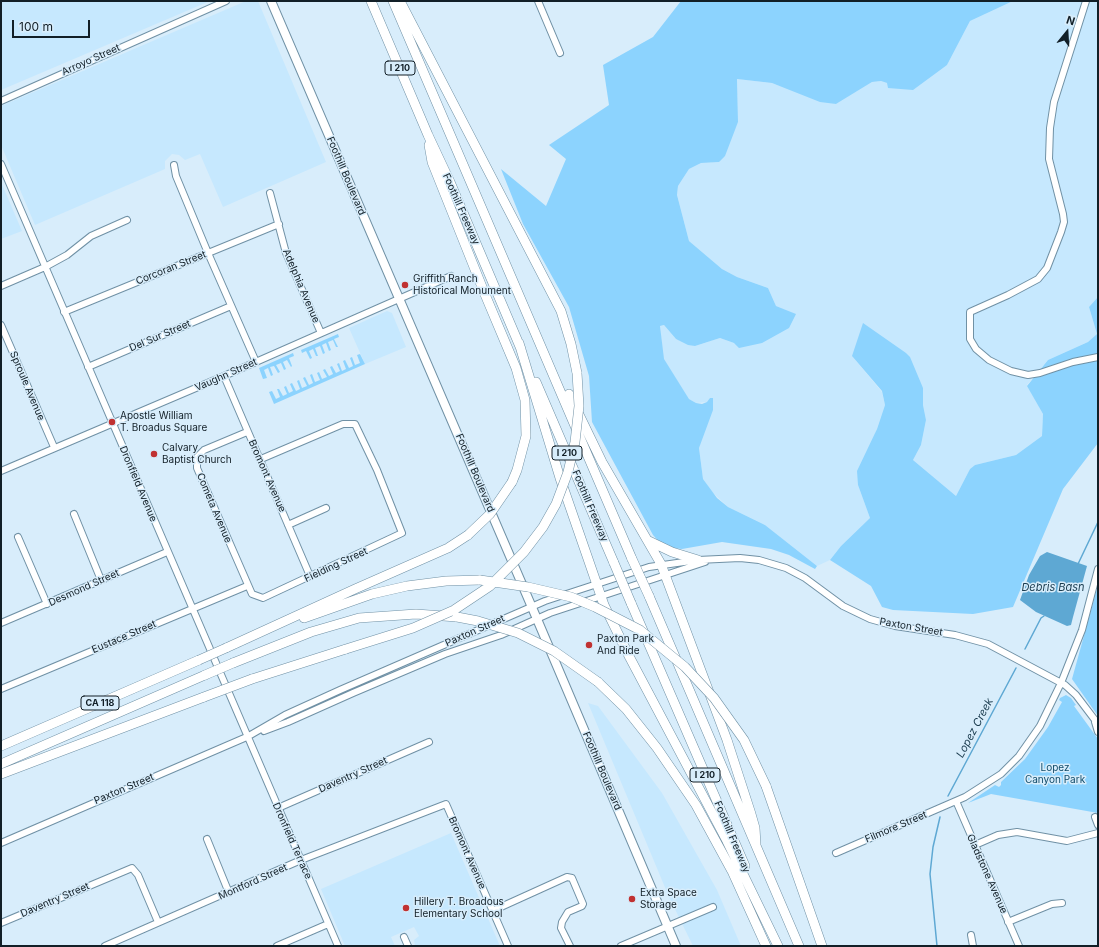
<!DOCTYPE html>
<html>
<head>
<meta charset="utf-8">
<style>
	body { margin:0 }
	#map { position:relative; width:1099px; height:947px; overflow:hidden; background:#d8edfb; font-family:Inter,sans-serif }
	canvas { display:block }
	.frame { position:absolute; inset:0; border:2px solid #121f27; pointer-events:none }
	.north { position:absolute; left:1047px; top:12px; width:40px; height:40px; -webkit-text-stroke:3px #d8edfb; paint-order:stroke; rotate:18deg; font-size:11px; font-weight:700; line-height:16px; text-align:center; color:#121f27 }
	.north::after { content:''; display:block; margin:auto; width:14px; height:18px; background:#121f27; clip-path:polygon(50% 0,100% 100%,50% 72%,0 100%) }
	.scale { position:absolute; left:12px; top:20px; width:78px; height:18px; box-sizing:border-box; border:2px solid #121f27; border-top:0; padding-left:5px; font-size:12px; line-height:14px; white-space:nowrap; color:#121f27; -webkit-text-stroke:3px #d8edfb; paint-order:stroke }
</style>
</head>
<body>
<div id="map">
<canvas width="1099" height="947"></canvas>
<div class="frame"></div>
<div class="north">N</div>
<div class="scale">100 m</div>
</div>
<script>
const ctx = document.querySelector('canvas').getContext('2d');
ctx.lineJoin = 'round';
function paint(path, color) {
  ctx.fillStyle = color;
  ctx.fill(path, 'evenodd');
}
function toPath(rows) {
  const path = new Path2D();
  for (const r of rows) {
    path.moveTo(r[0], r[1]);
    for (let i = 2; i < r.length; i += 2) path.lineTo(r[i], r[i + 1]);
  }
  return path;
}
function trace(path, color, width, dash) {
  ctx.strokeStyle = color;
  ctx.lineWidth = width;
  ctx.lineCap = dash ? 'butt' : 'round';
  ctx.setLineDash(dash || []);
  ctx.stroke(path);
}
function label(font, color, halo, rows, align = 'center') {
  ctx.font = font + ' Inter,sans-serif';
  ctx.lineWidth = 3;
  ctx.setLineDash([]);
  ctx.textBaseline = 'middle';
  ctx.strokeStyle = halo;
  ctx.fillStyle = color;
  for (const [text, x, y, turn = 0] of rows) {
    ctx.save();
    ctx.translate(x, y);
    ctx.rotate((+turn || 0) * Math.PI / 180);
    ctx.textAlign = isNaN(turn) ? turn : align;
    if (halo) ctx.strokeText(text, 0, 0);
    ctx.fillText(text, 0, 0);
    ctx.restore();
  }
}
const built = toPath([
	[1,1,210,1,1,90],
	[246,1,258,1,326,162,223,207,200,154,185,160,179,155,172,154,165,161,165,169,35,225,1,145,1,106],
	[1013,1,1098,1,1098,297,1089,307,1097,334,1088,342,1048,360,1027,385,1043,414,1042,436,1016,455,975,465,970,469,956,496,913,460,921,445,926,420,923,405,923,388,852,356,882,392,885,405,858,485,870,518,841,546,830,560,817,566,765,525,728,507,710,490,703,479,699,448,707,402,696,403,689,399,663,359,660,326,664,325,676,339,695,346,720,338,734,343,795,314,776,306,768,288,737,277,722,269,689,241,677,195,678,186,689,169,701,163,719,162,738,122,737,79,772,83,836,104,872,82,881,81,887,83,947,65,970,21],
	[1,182,22,231,1,239],
	[387,311,392,313,406,347,365,364,349,328],
	[588,703,598,706,662,793,717,890,741,946,693,946,669,897],
	[451,833,500,946,415,946,414,940,419,936,414,927,391,937,395,946,345,946,321,889]
]);
const green = toPath([
	[681,1,1013,1,970,21,947,65,913,90,888,88,887,83,881,81,872,82,836,104,820,102,772,83,737,79,738,122,725,156,719,162,701,163,689,169,678,186,677,195,689,241,722,269,737,277,768,288,776,306,796,314,789,328,762,343,739,348,734,343,720,338,695,346,688,345,676,339,664,325,660,326,664,359,689,399,696,403,702,404,707,402,710,398,713,398,713,410,699,448,703,479,717,498,728,507,765,525,817,566,815,569,789,555,771,549,722,542,682,549,673,548,660,543,653,535,592,422,589,376,569,307,523,224,501,169,546,206,566,159,549,145,609,105,603,65,653,37],
	[1098,297,1098,443,1063,489,1013,607,973,614,893,610,882,607,871,586,830,560,841,546,870,518,858,485,857,471,877,429,885,405,882,391,852,356,863,323,906,353,910,357,923,388,923,405,926,420,921,445,913,460,956,496,970,469,975,465,1016,455,1042,436,1043,414,1027,386,1048,360,1088,342,1097,334,1089,307],
	[338,334,339,337,334,339,338,347,336,347,333,340,328,342,331,350,329,351,326,343,322,345,325,353,323,354,320,346,315,348,318,356,316,356,313,349,309,351,312,358,310,359,306,351,302,353,301,350],
	[293,353,294,356,289,358,292,366,291,367,287,360,283,362,286,369,284,370,281,363,276,365,280,372,278,373,274,366,270,367,273,375,271,376,268,368,264,370,267,378,263,379,259,368],
	[360,354,365,364,274,404,269,392,272,391,276,399,280,397,277,389,279,389,283,396,287,394,284,387,286,386,289,393,293,391,290,384,292,383,296,391,300,389,297,381,299,380,302,388,307,386,303,378,305,377,309,385,313,383,310,375,312,374,315,382,320,380,317,373,319,372,322,379,327,377,323,370,325,369,329,376,333,374,330,367,332,366,336,373,340,371,337,364,339,363,342,371,346,369,343,361,345,360,349,368,353,366,350,358,352,357,355,365,360,363,357,355],
	[1098,585,1098,716,1072,679],
	[1066,695,1071,698,1076,705,1074,706,1098,739,1098,813,991,794,968,803,995,785,999,787,1001,785,1001,782,1025,759,1048,727,1062,702,1059,700,1060,698]
]);
const water = toPath([
	[1047,552,1087,566,1073,617,1071,625,1067,626,1036,612,1020,600,1029,575,1040,556]
]);
const stream = toPath([
	[1078,564,1098,522],
	[1025,649,1041,618,1044,616],
	[948,796,1016,668],
	[937,946,930,874,933,847,940,817]
]);
const minor = toPath([
	[538,1,560,53],
	[1086,1,1054,102,1050,128,1049,159,1063,214,1064,222,1061,232,1047,268,1038,279,1008,295,970,312,970,339,976,349,989,360,1011,371,1028,375,1040,373,1073,362,1098,357],
	[1,101,226,1],
	[1,164,338,946],
	[174,165,176,176,208,253,256,362],
	[270,193,286,253,321,333],
	[1,286,45,267,67,255,91,236,127,220],
	[64,312,279,224],
	[1,325,54,447],
	[88,367,231,306],
	[224,376,310,576],
	[247,432,204,450,197,457,197,468,252,594,263,598,402,533,377,470,355,424,343,424,261,459],
	[1,471,224,376,451,276],
	[74,514,101,580],
	[288,525,326,508],
	[18,537,47,604],
	[1,623,167,552],
	[1,689,247,586],
	[1095,722,1098,732],
	[264,731,288,722,353,693,445,654,501,635,550,613,705,562],
	[247,737,285,715,340,690,545,601,649,567,698,560,740,558,759,560,786,568,805,578,843,606,870,619,895,626,955,635,988,644,1065,685,1076,695,1098,724],
	[956,801,1019,946],
	[278,808,429,742],
	[1095,817,1098,825],
	[207,839,229,893],
	[1,843,249,736],
	[975,845,998,835,1017,832,1067,841,1098,833],
	[836,853,965,797,1001,774,1019,756,1040,726,1061,683,1082,630,1098,569],
	[492,911,567,877,572,878,583,904,582,906,568,912,562,922,561,928,570,946],
	[1008,922,1052,904,1062,903],
	[1,923,132,868,138,875,158,922],
	[971,935,973,946],
	[404,937,408,946],
	[105,946,301,860,446,804,508,946],
	[277,946,328,924],
	[621,946,713,907]
]);
const major = toPath([
	[271,1,537,619,676,946]
]);
const highway = toPath([
	[371,1,428,135,450,182,521,349],
	[393,1,632,559],
	[400,1,561,311,571,344,577,373],
	[429,145,432,162,484,292,516,368,525,400,526,436,517,470,512,482],
	[519,343,560,478,604,605,630,658,727,841,778,946],
	[536,382,614,563],
	[569,394,602,462,661,564,727,740,751,814,755,828,756,845],
	[649,541,672,552,698,560],
	[649,596,799,946],
	[631,603,745,866],
	[304,618,372,594,407,586,446,581,480,580],
	[226,648,355,589,448,548,468,535],
	[233,663,311,632,359,618,416,614,457,617],
	[252,679,346,649],
	[598,682,626,709,657,748,696,805,732,871,766,946],
	[1,746,199,660],
	[1,764,205,675],
	[1,774,204,697],
	[766,786,822,946]
]);
const highwayBridge = toPath([
	[468,535,490,514,512,482],
	[632,559,649,596],
	[614,563,631,603],
	[480,580,528,587,571,597,595,607,640,630,685,667,714,698,744,740,766,786],
	[457,617,478,621,518,633,554,651,598,682],
	[346,649,413,628,454,610,490,586,524,552,543,527,556,504,568,472,575,442,579,406,577,373],
	[199,660,226,648],
	[205,675,233,663],
	[204,697,252,679]
]);
const markers = [
	[405,285,4,"#c03131"],
	[112,422,4,"#c03131"],
	[154,454,4,"#c03131"],
	[589,645,4,"#c03131"],
	[632,899,4,"#c03131"],
	[406,908,4,"#c03131"]
];
const shields = [
	[400,68,30],
	[567,453,30],
	[100,703,38],
	[705,775,30]
];
const shieldNames = [
	["I 210",400,68],
	["I 210",567,453],
	["CA 118",100,703],
	["I 210",705,775]
];
const streetNames = [
	["Arroyo Street",91,60,-24],
	["Foothill Boulevard",346,176,67],
	["Foothill Freeway",461,209,66],
	["Corcoran Street",171,268,-22],
	["Adelphia Avenue",301,286,67],
	["Del Sur Street",160,336,-23],
	["Vaughn Street",226,375,-24],
	["Sproule Avenue",27,386,67],
	["Foothill Boulevard",475,473,67],
	["Bromont Avenue",267,476,66],
	["Dronfield Avenue",138,484,67],
	["Foothill Freeway",590,506,67],
	["Cometa Avenue",214,508,67],
	["Fielding Street",336,565,-25],
	["Desmond Street",84,588,-24],
	["Paxton Street",911,627,10],
	["Paxton Street",475,631,-24],
	["Eustace Street",124,637,-23],
	["Foothill Boulevard",602,771,67],
	["Daventry Street",353,775,-24],
	["Paxton Street",124,789,-23],
	["Filmore Street",896,827,-23],
	["Foothill Freeway",732,837,67],
	["Dronfield Terrace",292,841,66],
	["Bromont Avenue",467,853,66],
	["Gladstone Avenue",987,874,66],
	["Montford Street",253,882,-24],
	["Daventry Street",55,900,-23]
];
const poiNames = [
	["Griffith Ranch",413,279],
	["Historical Monument",413,291],
	["Apostle William",120,416],
	["T. Broadus Square",120,428],
	["Calvary",162,448],
	["Baptist Church",162,460],
	["Paxton Park",597,639],
	["And Ride",597,651],
	["Extra Space",640,893],
	["Storage",640,905],
	["Hillery T. Broadous",414,902],
	["Elementary School",414,914]
];
const parkNames = [
	["Lopez",1055,768],
	["Canyon Park",1055,780]
];
const waterNames = [
	["Debris Basn",1053,588],
	["Lopez Creek",975,728,-62]
];
paint(built, '#c6e8fe');
paint(green, '#8cd3fe');
paint(water, '#5ea8d3');
trace(stream, '#5ea8d3', 1.5);
trace(minor, '#7091a5', 8);
trace(major, '#7091a5', 10);
trace(highway, '#7091a5', 10);
trace(minor, '#fff', 6);
trace(major, '#fff', 8);
trace(highway, '#fff', 9);
trace(highwayBridge, '#7091a5', 10, []);
trace(highwayBridge, '#fff', 9);
for (const [x, y, r, color] of markers) {
  const dot = new Path2D();
  dot.arc(x, y, r, 0, 2 * Math.PI);
  ctx.fillStyle = color;
  ctx.fill(dot);
  trace(dot, '#d8edfb', 1.5);
}
for (const [x, y, w] of shields) {
  const box = new Path2D();
  box.roundRect(x - w / 2, y - 7, w, 14, 3);
  ctx.fillStyle = '#d8edfb';
  ctx.fill(box);
  trace(box, '#121f27', 1);
}
label('bold 9px', '#121f27', null, shieldNames);
label('10px', '#121f27', '#d8edfb', streetNames);
label('10px', '#121f27', '#d8edfb', poiNames, 'left');
label('10px', '#104b69', '#d8edfb', parkNames);
label('italic 11px', '#1a3b4e', '#d8edfb', waterNames);
</script>
</body>
</html>
